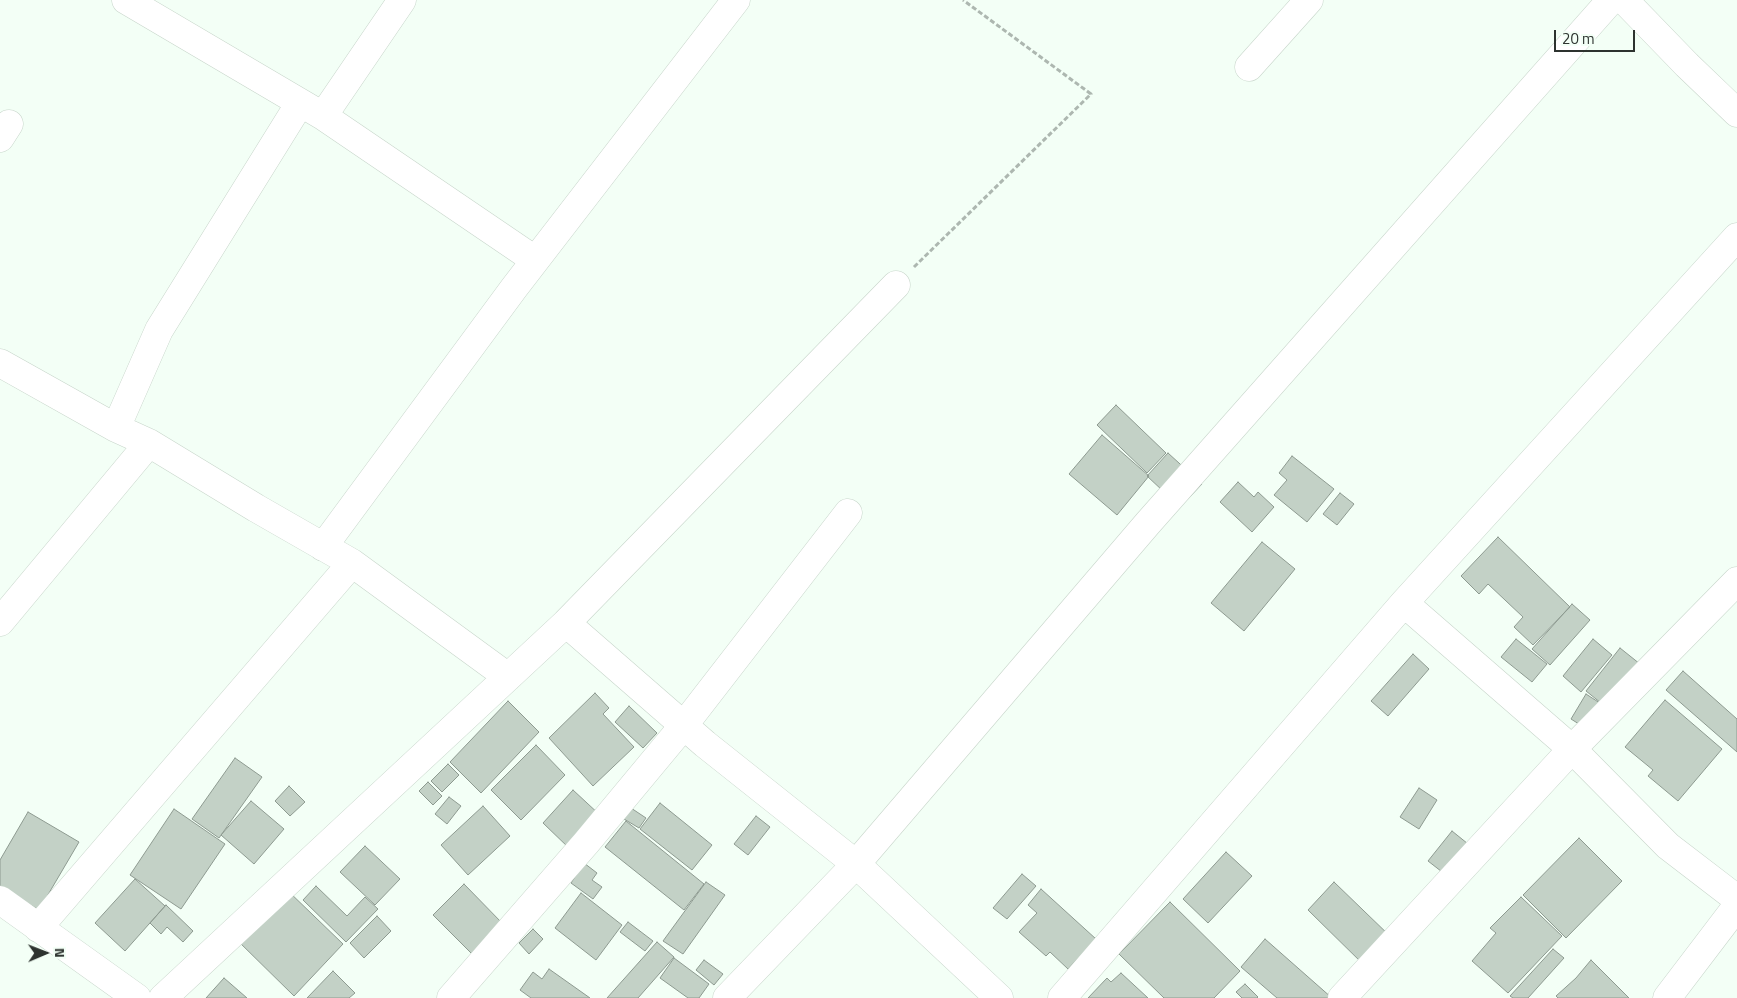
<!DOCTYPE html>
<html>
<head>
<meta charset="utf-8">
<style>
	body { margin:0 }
	#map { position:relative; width:1737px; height:998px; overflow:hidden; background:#f3fff6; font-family:"Titillium Web",sans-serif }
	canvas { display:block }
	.north { position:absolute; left:20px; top:928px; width:50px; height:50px; -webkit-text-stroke:4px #f3fff6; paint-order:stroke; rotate:89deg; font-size:14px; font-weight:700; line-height:20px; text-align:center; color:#2d332f }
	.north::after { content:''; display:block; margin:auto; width:18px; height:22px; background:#2d332f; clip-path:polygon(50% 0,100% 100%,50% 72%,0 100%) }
	.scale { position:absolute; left:1554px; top:30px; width:81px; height:22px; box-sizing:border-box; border:2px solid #2d332f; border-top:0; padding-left:6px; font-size:15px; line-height:18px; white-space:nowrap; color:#2d332f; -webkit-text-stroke:4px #f3fff6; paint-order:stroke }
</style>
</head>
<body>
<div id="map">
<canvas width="1737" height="998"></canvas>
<div class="north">N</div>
<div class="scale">20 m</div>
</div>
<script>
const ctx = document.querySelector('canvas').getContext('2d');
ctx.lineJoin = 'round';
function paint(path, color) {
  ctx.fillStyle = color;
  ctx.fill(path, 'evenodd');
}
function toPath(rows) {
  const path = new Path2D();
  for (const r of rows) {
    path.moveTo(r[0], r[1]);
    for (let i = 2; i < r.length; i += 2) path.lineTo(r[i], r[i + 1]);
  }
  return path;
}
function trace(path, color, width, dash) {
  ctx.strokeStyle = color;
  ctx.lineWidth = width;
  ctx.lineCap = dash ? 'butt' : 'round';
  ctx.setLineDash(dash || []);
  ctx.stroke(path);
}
const building = toPath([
	[1116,405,1166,453,1147,473,1097,425,1116,405],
	[1102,435,1149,476,1117,515,1069,474,1102,435],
	[1168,453,1202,484,1180,507,1147,476,1168,453],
	[1292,456,1334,489,1307,522,1274,495,1287,480,1279,473,1292,456],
	[1238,482,1254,497,1258,492,1274,507,1252,532,1220,502,1238,482],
	[1340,493,1354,504,1337,525,1323,514,1340,493],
	[1498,537,1570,607,1533,645,1514,627,1523,617,1488,584,1479,594,1461,576,1498,537],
	[1262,542,1295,569,1244,631,1211,603,1262,542],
	[1572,604,1590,620,1550,665,1532,649,1572,604],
	[1516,639,1547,664,1532,682,1501,657,1516,639],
	[1593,639,1612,655,1581,692,1563,676,1593,639],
	[1620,648,1640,664,1606,707,1586,691,1620,648],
	[1413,654,1429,669,1388,716,1371,701,1413,654],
	[1683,671,1737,719,1737,752,1666,690,1683,671],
	[595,693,609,708,603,714,634,747,593,786,549,738,595,693],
	[1586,694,1606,707,1590,731,1571,719,1586,694],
	[1665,700,1722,749,1678,801,1648,776,1653,770,1625,747,1665,700],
	[508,701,539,732,481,793,450,762,508,701],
	[629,706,657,733,643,748,615,722,629,706],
	[536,745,565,775,521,820,491,790,536,745],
	[235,758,262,777,219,838,192,819,235,758],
	[448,764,459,775,442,792,431,781,448,764],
	[428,782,442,796,433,805,419,791,428,782],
	[289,786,305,802,290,816,275,801,289,786],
	[1419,788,1437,800,1419,829,1400,817,1419,788],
	[573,790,601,816,570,849,543,823,573,790],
	[449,797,461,806,447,824,435,814,449,797],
	[251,801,284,829,254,864,221,835,251,801],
	[660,803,712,845,692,870,640,829,660,803],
	[483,806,510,836,468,875,441,845,483,806],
	[631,808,646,818,639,828,624,819,631,808],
	[174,809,225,844,181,909,130,875,174,809],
	[28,812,79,842,39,910,0,887,0,860,28,812],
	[756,816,770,827,748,855,734,844,756,816],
	[626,821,704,884,684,910,605,847,626,821],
	[1452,831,1478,852,1455,882,1428,861,1452,831],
	[1579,838,1622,881,1566,938,1523,895,1579,838],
	[365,846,400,879,375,905,340,872,365,846],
	[1226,852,1252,876,1208,923,1183,899,1226,852],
	[584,863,597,873,592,880,602,887,593,899,571,883,584,863],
	[1022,874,1036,886,1007,919,993,908,1022,874],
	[135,879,165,906,125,951,95,923,135,879],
	[706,882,725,895,683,954,663,941,706,882],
	[1334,882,1393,939,1366,967,1308,910,1334,882],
	[464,884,503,924,473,955,433,915,464,884],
	[316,886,347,916,365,897,378,909,346,942,303,900,316,886],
	[285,888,343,944,294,996,236,939,285,888],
	[1041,889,1096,939,1068,969,1050,952,1046,956,1019,932,1037,913,1028,905,1041,889],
	[581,893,622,925,596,960,555,928,581,893],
	[1521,897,1562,936,1508,993,1472,961,1496,933,1490,928,1521,897],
	[1170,902,1240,971,1214,998,1164,998,1119,954,1170,902],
	[166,905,193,931,183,942,167,927,161,934,150,923,166,905],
	[377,916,391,931,364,958,350,943,377,916],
	[628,922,653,941,645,951,620,932,628,922],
	[533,929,543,939,529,954,519,943,533,929],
	[1265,939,1332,998,1277,998,1241,967,1265,939],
	[657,942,674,957,638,998,607,998,657,942],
	[1553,949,1564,958,1528,998,1513,998,1510,996,1553,949],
	[674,958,709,984,699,998,688,998,660,978,674,958],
	[704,960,723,974,714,985,696,970,704,960],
	[1591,960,1629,998,1558,998,1556,996,1576,978,1591,960],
	[549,969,590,998,531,998,520,990,533,972,542,979,549,969],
	[333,971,355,993,349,998,307,998,333,971],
	[1121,973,1148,998,1088,998,1107,978,1111,982,1121,973],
	[224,978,247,998,206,998,224,978],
	[1245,984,1258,997,1257,998,1242,998,1236,992,1245,984]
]);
const path = toPath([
	[914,267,1091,94,963,0]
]);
const street = toPath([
	[126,0,323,116,535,260],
	[1624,0,1687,65,1737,113],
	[1249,67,1309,0],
	[323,116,402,0],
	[0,138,9,124],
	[0,363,116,428,149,443,256,508,352,563,508,677],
	[116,428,159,330,300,103],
	[323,547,514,288,736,0],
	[1404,603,1572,749,1668,846,1737,899],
	[0,622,149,443],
	[566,623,705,744,856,864,999,998],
	[0,900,137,998],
	[38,928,352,563],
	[163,998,566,623,896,285],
	[451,998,586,843,684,725,848,513],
	[727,998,856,864,1148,523,1611,0],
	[1062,998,1404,603,1737,237],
	[1342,998,1572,749,1737,581],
	[1667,998,1737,906]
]);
paint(building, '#c3d1c6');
trace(building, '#8d9a90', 1);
trace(street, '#c7d5ca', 29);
trace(path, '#adb7b0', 3, [5, 2.5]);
trace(street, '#fff', 28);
</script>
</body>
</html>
